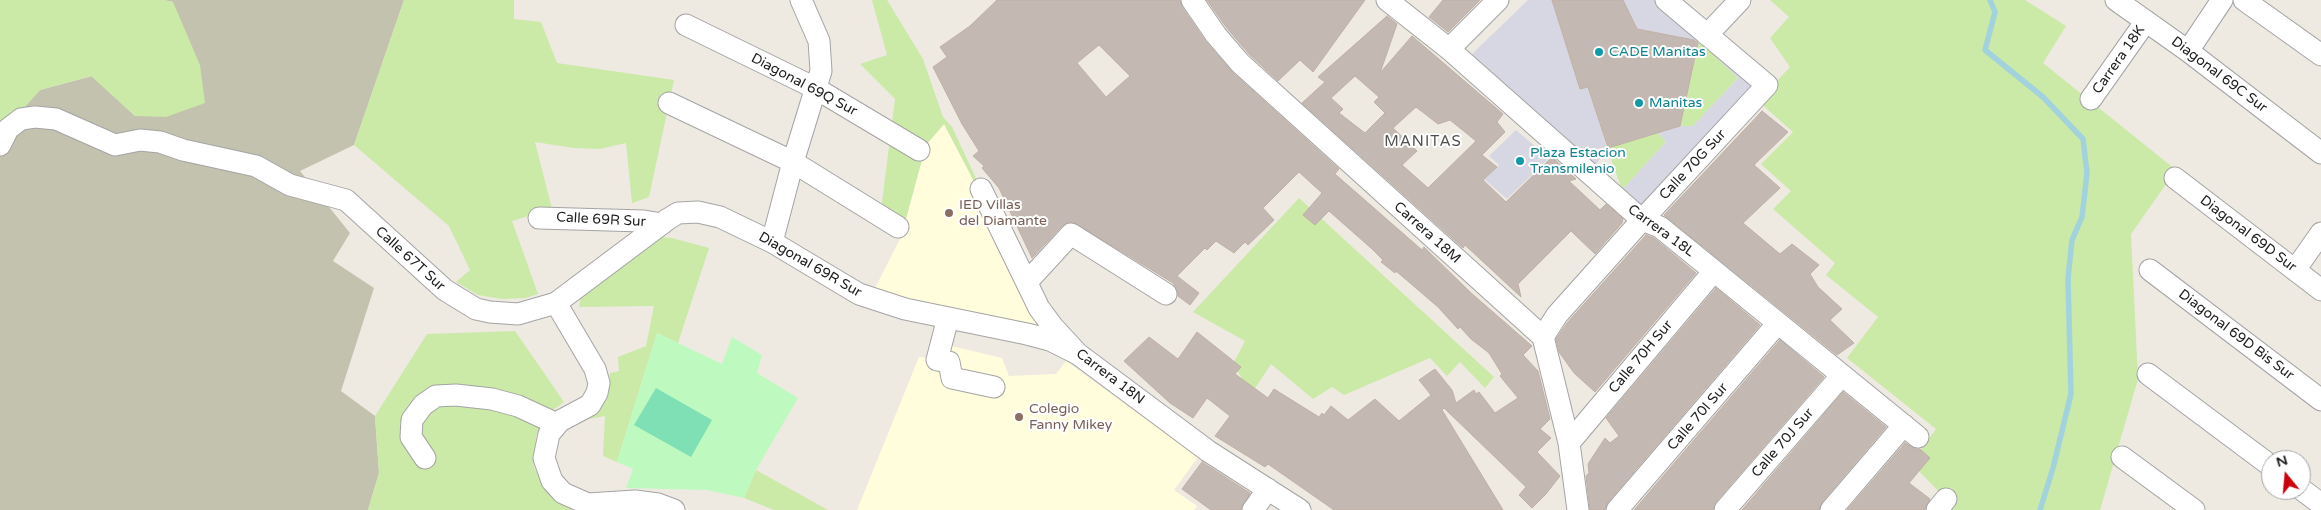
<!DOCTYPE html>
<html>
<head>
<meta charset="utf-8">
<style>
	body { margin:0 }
	#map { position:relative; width:2321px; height:510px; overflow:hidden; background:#eeeae2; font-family:"Varela Round",sans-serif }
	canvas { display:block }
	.north { position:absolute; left:2261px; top:450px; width:50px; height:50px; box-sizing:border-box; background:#fff; border:1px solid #a5a5a5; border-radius:50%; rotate:343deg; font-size:14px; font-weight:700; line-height:20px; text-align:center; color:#1d1d1d }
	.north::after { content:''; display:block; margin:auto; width:18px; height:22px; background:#ca000a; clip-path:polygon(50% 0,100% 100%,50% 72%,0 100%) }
</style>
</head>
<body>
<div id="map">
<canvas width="2321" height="510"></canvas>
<div class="north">N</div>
</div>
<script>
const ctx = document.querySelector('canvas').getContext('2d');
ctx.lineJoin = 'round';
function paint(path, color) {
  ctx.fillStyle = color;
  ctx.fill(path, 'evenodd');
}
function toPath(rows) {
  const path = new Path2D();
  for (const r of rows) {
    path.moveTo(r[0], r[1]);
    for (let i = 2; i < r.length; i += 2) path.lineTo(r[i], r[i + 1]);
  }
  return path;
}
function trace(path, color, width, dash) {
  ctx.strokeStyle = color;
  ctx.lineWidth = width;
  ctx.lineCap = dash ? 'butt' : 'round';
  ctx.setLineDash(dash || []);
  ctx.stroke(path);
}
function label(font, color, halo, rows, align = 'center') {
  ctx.font = font + ' "Varela Round",sans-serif';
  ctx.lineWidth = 4;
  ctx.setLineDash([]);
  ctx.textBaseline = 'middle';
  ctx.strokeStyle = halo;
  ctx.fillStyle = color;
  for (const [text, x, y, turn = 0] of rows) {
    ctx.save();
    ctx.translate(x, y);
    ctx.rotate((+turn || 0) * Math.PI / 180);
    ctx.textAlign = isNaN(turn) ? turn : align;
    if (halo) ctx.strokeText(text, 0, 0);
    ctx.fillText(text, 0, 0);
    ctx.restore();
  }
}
const education = toPath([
	[944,124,978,189,1041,329,873,292,901,237,926,145],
	[947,345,1002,358,1009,376,1056,374,1066,361,1198,457,1174,490,1197,506,1194,510,857,510,919,357,945,359]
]);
const construction = toPath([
	[163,0,404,0,354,145,300,171,350,233,333,261,374,288,341,391,375,416,379,473,368,510,0,510,0,134,40,90,92,76,135,116,173,2]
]);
const grass = toPath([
	[0,0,163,0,173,2,200,65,205,103,166,117,135,116,91,76,40,90,0,134],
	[404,0,514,0,514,19,541,22,557,63,674,80,649,197,632,203,626,143,600,149,574,148,535,142,552,209,512,221,538,294,525,298,502,299,478,295,456,282,470,270,449,226,354,145],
	[872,0,887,0,923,59,943,117,952,127,981,189,978,189,944,124,926,145,901,237,879,226,895,99,860,64,887,55],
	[1770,0,2025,0,2066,26,2043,63,2176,170,2131,234,2138,379,2100,510,1948,510,1946,499,1911,463,1936,429,1847,358,1878,317,1826,275,1835,263,1773,209,1791,191,1761,164,1793,132,1758,101,1790,67,1770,38,1789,17],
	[1699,41,1738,78,1693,126,1680,126],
	[1658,133,1666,142,1622,190,1607,148],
	[1299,198,1494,377,1485,388,1460,362,1447,376,1430,358,1344,395,1332,387,1313,399,1271,364,1248,399,1238,389,1241,377,1233,364,1245,341,1193,312],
	[649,236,672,238,709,248,678,343,657,333,617,462,603,456,605,416,584,420,597,410,607,399,610,373,619,371,618,357,646,346,654,306,579,307,581,296],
	[515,331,564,402,548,414,536,436,534,467,545,489,563,503,584,510,368,510,379,473,375,416,427,334],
	[756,470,828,510,774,510,744,498]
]);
const park = toPath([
	[657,333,722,364,732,337,762,355,757,373,798,398,756,470,744,498,707,490,626,488,633,469,617,462]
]);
const pitch = toPath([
	[656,388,712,420,691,457,634,425]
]);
const plaza = toPath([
	[1528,0,1552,0,1580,89,1588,87,1607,148,1594,168,1472,54],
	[1623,0,1662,0,1757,83,1642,209,1622,190,1666,142,1658,133,1680,126,1693,126,1738,78,1699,41,1637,29],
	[1516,130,1549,158,1507,199,1484,179,1499,165,1489,156]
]);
const stream = toPath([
	[1990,0,1995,12,1985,50,2043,97,2083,139,2087,173,2082,217,2072,240,2068,279,2071,394,2053,468,2040,510]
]);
const building = toPath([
	[997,0,1180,0,1182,7,1206,42,1232,72,1339,169,1335,174,1422,250,1424,247,1470,292,1532,346,1523,355,1538,371,1550,419,1540,429,1551,438,1537,452,1560,476,1546,494,1532,508,1519,495,1526,487,1444,408,1442,410,1503,510,1334,510,1268,464,1265,467,1215,436,1230,416,1207,398,1193,418,1170,403,1124,361,1149,337,1178,359,1197,332,1241,367,1235,374,1268,398,1274,389,1319,417,1322,413,1324,415,1331,406,1348,420,1375,399,1399,421,1431,395,1419,380,1435,369,1452,390,1456,403,1474,390,1476,394,1479,392,1495,413,1518,398,1500,376,1502,374,1489,353,1471,339,1460,327,1458,329,1438,307,1396,271,1395,273,1381,262,1383,260,1372,249,1329,211,1315,225,1303,215,1322,193,1299,172,1263,208,1274,220,1248,245,1245,242,1234,253,1216,241,1207,250,1205,248,1177,276,1199,293,1190,305,1178,296,1177,289,1173,283,1073,222,1062,226,1032,258,999,188,982,168,984,166,973,156,979,151,962,124,933,67,947,57,940,47,970,26,997,0],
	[1099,45,1130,76,1106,97,1077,63,1099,45],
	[1207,0,1365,0,1313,72,1300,60,1278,81,1249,54,1226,27,1207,0],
	[1443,0,1480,0,1448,32,1429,17,1443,0],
	[1552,0,1623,0,1637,29,1694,40,1698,43,1680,126,1608,148,1588,87,1580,89,1552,0],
	[1387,16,1397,24,1380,73,1412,36,1503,114,1497,122,1505,132,1482,155,1497,167,1483,180,1506,202,1552,157,1576,179,1569,181,1600,210,1606,204,1623,219,1622,223,1595,254,1571,231,1518,284,1521,297,1465,245,1463,248,1302,103,1325,82,1318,77,1387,16],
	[1355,76,1379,97,1374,102,1385,113,1365,133,1339,113,1343,109,1331,98,1355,76],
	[1416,107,1438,124,1450,120,1476,141,1428,188,1402,165,1417,151,1393,128,1416,107],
	[1762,111,1788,132,1754,165,1780,188,1743,223,1780,254,1792,244,1819,265,1810,274,1818,287,1842,309,1830,320,1854,343,1837,355,1664,215,1762,111],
	[1646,235,1654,238,1696,273,1595,392,1574,373,1559,352,1556,339,1567,323,1646,235],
	[1716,288,1760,325,1608,502,1605,510,1590,510,1586,476,1589,473,1588,464,1605,438,1610,443,1619,436,1606,418,1716,288],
	[1780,340,1824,377,1716,502,1713,510,1634,510,1780,340],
	[1843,392,1886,427,1822,502,1819,510,1742,510,1843,392],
	[1905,443,1916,449,1920,449,1930,458,1909,483,1930,499,1925,510,1847,510,1905,443],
	[1202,462,1250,493,1241,510,1211,510,1182,489,1202,462]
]);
const minor = toPath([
	[1192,0,1216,35,1240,63,1543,337,1569,443,1578,510],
	[1387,0,1449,49,1642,220,1660,227,1918,437],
	[2116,0,2188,51,2321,153],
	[2244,0,2321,55],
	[686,25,815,88,919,150],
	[1707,35,1740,0],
	[1449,49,1498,0],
	[2188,51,2222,0],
	[2091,99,2146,21],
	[669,103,793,162,898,227],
	[0,145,8,129,21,119,35,117,56,119,115,145,140,140,160,142,183,150,256,166,290,185,346,200,445,290,476,309,490,312,518,314,556,303,668,219,678,213,698,212,720,217,772,242,859,294,905,309,1027,334,1050,340,1078,354],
	[2175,178,2321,290],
	[981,189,1039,308,1053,327,1078,354,1208,451,1300,510],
	[539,218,644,221,662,224],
	[772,242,793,162,821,71,819,41,801,0],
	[2150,270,2321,400],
	[2295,270,2321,233],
	[1027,282,1071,234,1166,294],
	[556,303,595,369,599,383,597,393,590,405,560,421,549,434,544,458,552,481,563,493,588,504,635,501,658,504,674,510],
	[948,318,937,360,949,362,952,378,994,387],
	[1543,337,1557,315,1642,220,1767,85,1666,0],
	[2148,374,2271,466],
	[1569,443,1714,271],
	[2122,457,2194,510],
	[425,458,411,437,412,420,423,405,436,396,456,395,492,399,518,406,557,424],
	[2301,489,2321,504],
	[1253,510,1268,489],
	[1617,510,1778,323],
	[1725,510,1842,375],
	[1831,510,1904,425],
	[1937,510,1946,499]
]);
const markers = [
	[1599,52,5,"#0f9aa8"],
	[1639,103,5,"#0f9aa8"],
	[1520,161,5,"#0f9aa8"],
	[949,213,5,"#8d6e63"],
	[1019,417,5,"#8d6e63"]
];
const cultureNames = [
	["CADE Manitas",1609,52],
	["Manitas",1649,103],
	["Plaza Estacion",1530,153],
	["Transmilenio",1530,169]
];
const streetNames = [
	["Carrera 18K",2119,60,-55],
	["Diagonal 69C Sur",2219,75,37],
	["Diagonal 69Q Sur",804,85,28],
	["Calle 70G Sur",1693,165,-47],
	["Calle 69R Sur",601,220,3],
	["Carrera 18L",1661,231,36],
	["Carrera 18M",1427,233,42],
	["Diagonal 69D Sur",2248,234,37],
	["Calle 67T Sur",410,259,42],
	["Diagonal 69R Sur",810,265,30],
	["Diagonal 69D Bis Sur",2236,335,37],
	["Calle 70H Sur",1641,357,-50],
	["Carrera 18N",1110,377,37],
	["Calle 70I Sur",1698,417,-49],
	["Calle 70J Sur",1783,443,-49]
];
const educationNames = [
	["IED Villas",959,205],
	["del Diamante",959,221],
	["Colegio",1029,409],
	["Fanny Mikey",1029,425]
];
const neighbourhoodNames = [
	["MANITAS",1423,142]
];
paint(education, '#fffddb');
paint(construction, '#c3c2ae');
paint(grass, '#cbe9a7');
paint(park, '#befac0');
paint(pitch, '#7fdfb5');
paint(plaza, '#d7d7e4');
trace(stream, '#a2d2dd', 5.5);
paint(building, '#c3b9b2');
trace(building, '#c0afa5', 1);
trace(minor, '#a4a4a4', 23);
trace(minor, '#fff', 21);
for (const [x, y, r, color] of markers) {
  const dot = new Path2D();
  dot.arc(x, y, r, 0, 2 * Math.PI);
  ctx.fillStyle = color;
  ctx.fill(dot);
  trace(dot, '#fff', 2);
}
label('14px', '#0d838f', '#fff', cultureNames, 'left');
label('14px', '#1d1d1d', '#fff', streetNames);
label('14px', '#785e54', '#fff', educationNames, 'left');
ctx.letterSpacing = '1px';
label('15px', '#505050', '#fff', neighbourhoodNames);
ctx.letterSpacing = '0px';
</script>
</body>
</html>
